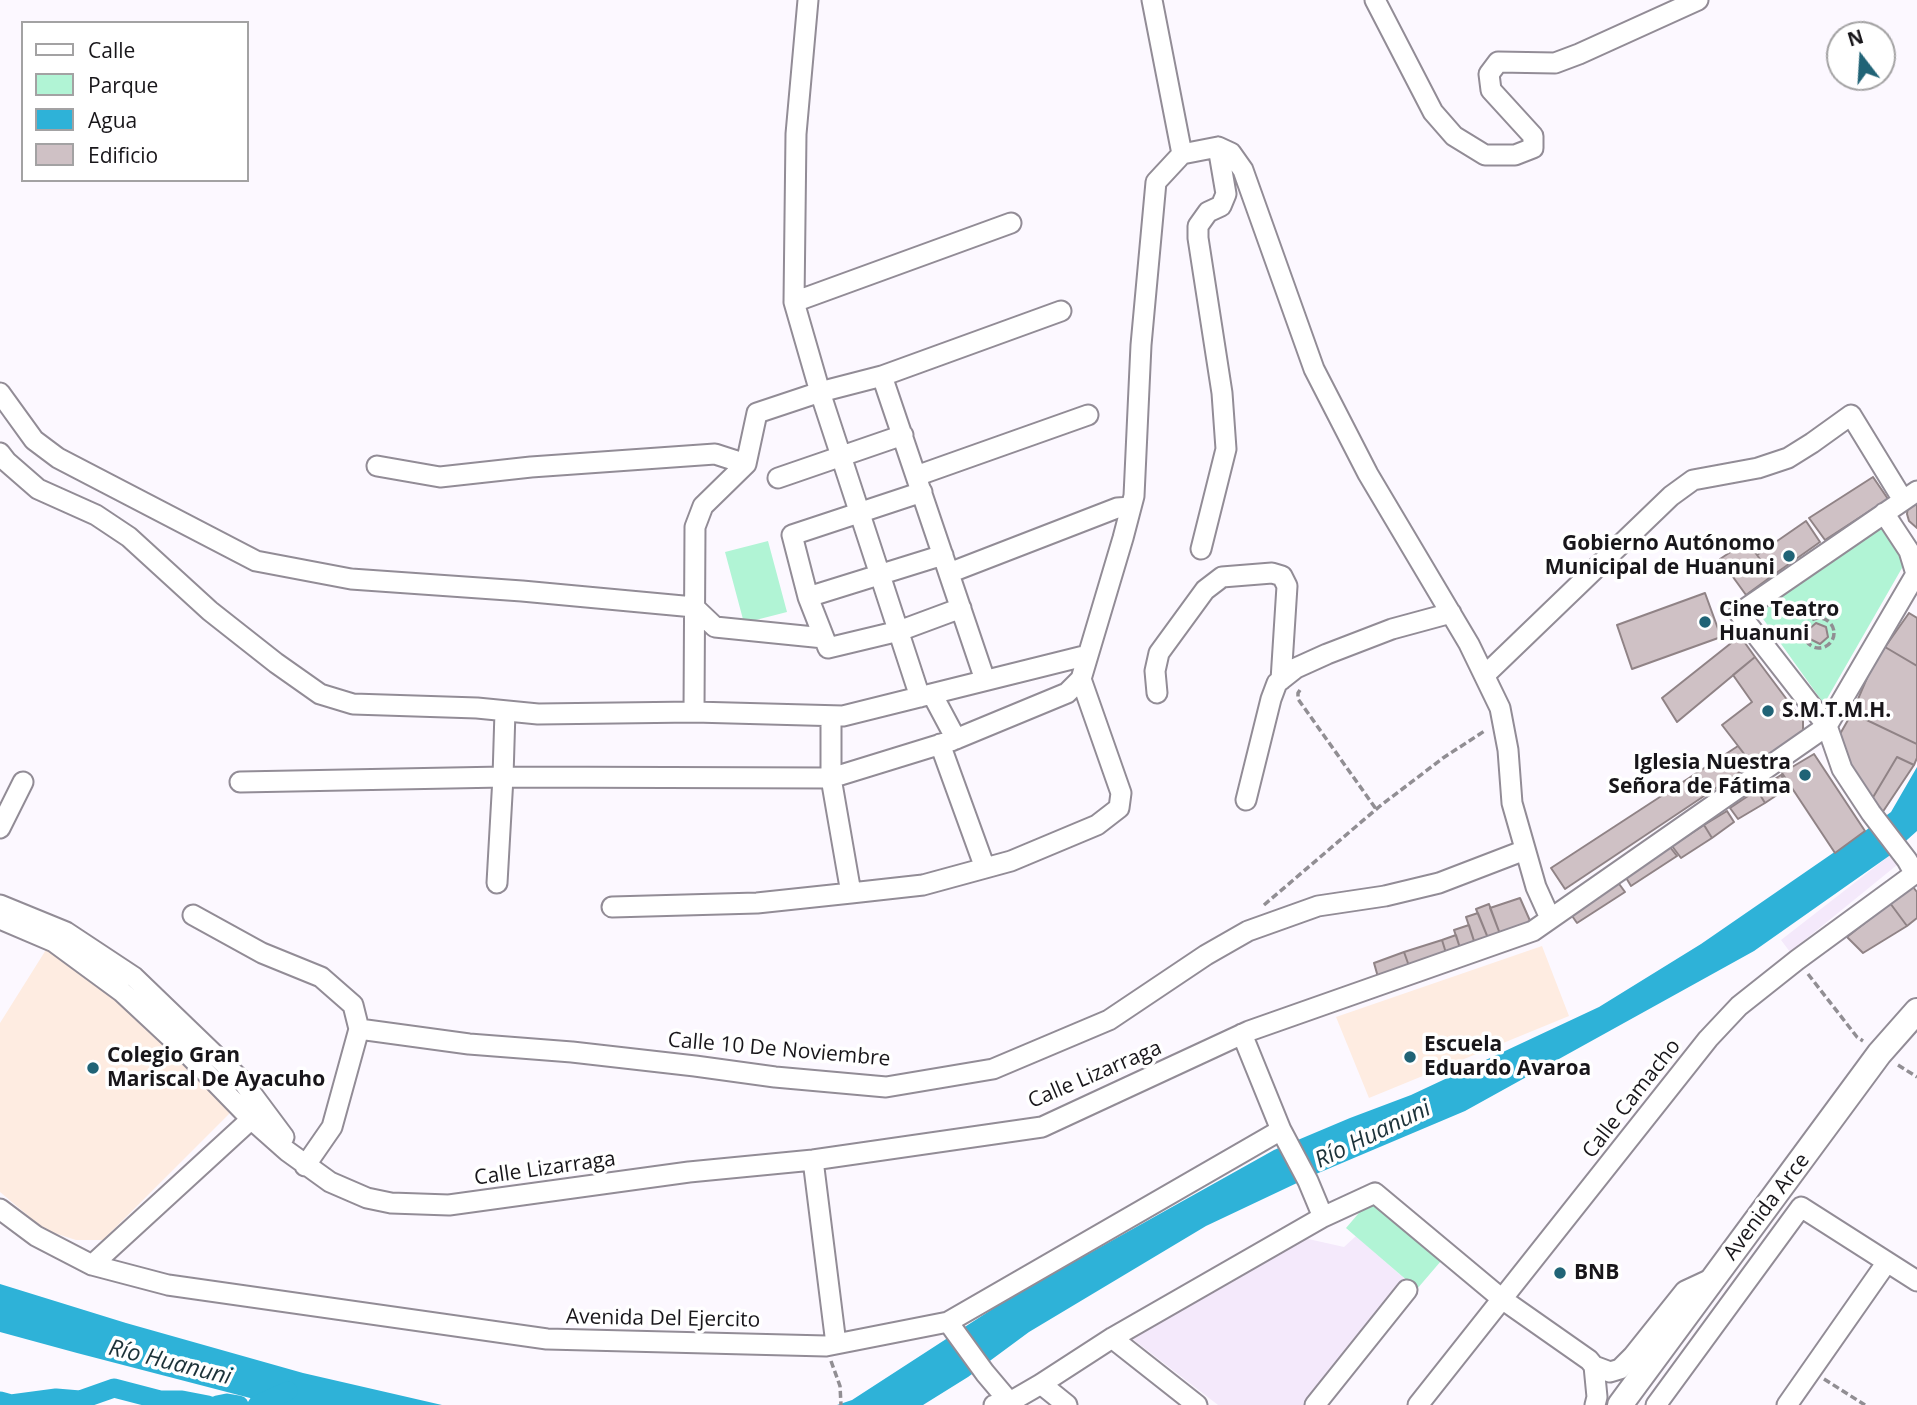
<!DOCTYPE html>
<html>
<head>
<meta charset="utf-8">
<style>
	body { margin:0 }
	#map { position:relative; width:1917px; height:1405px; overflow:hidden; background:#fcf8ff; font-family:"Open Sans",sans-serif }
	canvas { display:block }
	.legend { position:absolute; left:21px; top:21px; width:228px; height:161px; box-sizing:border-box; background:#fff; border:2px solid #a3a2a3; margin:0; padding:9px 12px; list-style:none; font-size:21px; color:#18161a }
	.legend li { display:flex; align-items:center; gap:14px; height:35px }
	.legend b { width:35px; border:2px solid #a3a2a3 }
	.north { position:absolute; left:1826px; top:21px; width:70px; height:70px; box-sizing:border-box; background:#fff; border:2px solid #a3a2a3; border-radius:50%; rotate:343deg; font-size:19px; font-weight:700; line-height:28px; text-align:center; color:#18161a }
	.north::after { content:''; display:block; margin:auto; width:24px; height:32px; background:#206376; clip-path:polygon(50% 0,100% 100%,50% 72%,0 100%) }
</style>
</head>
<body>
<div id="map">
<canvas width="1917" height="1405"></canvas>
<ul class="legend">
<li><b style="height:9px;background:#fff"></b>Calle</li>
<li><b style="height:19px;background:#b1f4d5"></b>Parque</li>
<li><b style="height:19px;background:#2eb2d8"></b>Agua</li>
<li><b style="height:19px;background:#cfc1c5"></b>Edificio</li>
</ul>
<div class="north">N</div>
</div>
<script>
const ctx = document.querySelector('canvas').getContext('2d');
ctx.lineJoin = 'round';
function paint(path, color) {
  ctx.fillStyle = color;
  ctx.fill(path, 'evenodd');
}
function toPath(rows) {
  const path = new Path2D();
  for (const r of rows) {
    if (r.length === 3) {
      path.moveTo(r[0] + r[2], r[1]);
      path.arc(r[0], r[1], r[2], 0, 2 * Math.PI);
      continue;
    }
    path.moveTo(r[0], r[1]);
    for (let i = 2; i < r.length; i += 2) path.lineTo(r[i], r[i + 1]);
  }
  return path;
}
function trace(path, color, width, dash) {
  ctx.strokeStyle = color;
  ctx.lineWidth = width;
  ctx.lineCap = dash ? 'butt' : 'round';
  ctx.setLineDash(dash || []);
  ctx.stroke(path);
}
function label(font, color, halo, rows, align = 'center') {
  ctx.font = font + ' "Open Sans",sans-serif';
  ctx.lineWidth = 7;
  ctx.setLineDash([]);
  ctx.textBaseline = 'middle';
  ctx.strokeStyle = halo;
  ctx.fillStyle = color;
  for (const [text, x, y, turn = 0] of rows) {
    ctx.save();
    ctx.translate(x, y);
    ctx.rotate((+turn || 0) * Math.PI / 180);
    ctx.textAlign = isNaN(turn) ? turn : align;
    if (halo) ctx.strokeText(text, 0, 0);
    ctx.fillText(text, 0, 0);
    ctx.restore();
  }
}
const built = toPath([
	[1889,856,1897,865,1790,952,1781,940],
	[1356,1236,1405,1279,1305,1405,1218,1405,1126,1334,1304,1238,1344,1247]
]);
const education = toPath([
	[49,945,105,985,230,1113,103,1240,76,1240,45,1230,0,1192,0,1023],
	[1542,946,1569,1016,1369,1098,1336,1017]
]);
const green = toPath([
	[1883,524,1902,557,1902,568,1824,704,1756,609],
	[768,541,787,612,744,623,725,552],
	[1370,1200,1441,1261,1417,1289,1346,1228]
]);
const water = toPath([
	[1917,767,1917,831,1889,856,1754,951,1465,1111,1316,1174,1206,1226,1029,1332,968,1377,923,1405,837,1405,852,1400,1011,1297,1274,1150,1350,1118,1411,1095,1599,1007,1701,944,1865,831,1891,812],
	[0,1284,126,1323,303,1373,442,1405,277,1405,77,1353,0,1332]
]);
const canal = toPath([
	[0,1401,11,1404,56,1398,80,1400,114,1388,160,1400,182,1400,208,1405],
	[217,1405,227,1403,239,1405],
	[257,1405,288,1391]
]);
const building = toPath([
	[1873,477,1888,499,1825,540,1809,518,1873,477],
	[1917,500,1917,528,1909,521,1907,514,1908,506,1917,500],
	[1806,521,1820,542,1772,576,1757,555,1806,521],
	[1747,541,1772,576,1746,595,1720,559,1747,541],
	[1705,593,1721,637,1632,669,1617,625,1705,593],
	[1909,613,1917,618,1917,666,1885,647,1909,613],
	[1816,623,1826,627,1828,637,1820,644,1810,639,1808,630,1816,623],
	[1740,636,1755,657,1677,722,1662,698,1740,636],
	[1885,647,1917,666,1917,744,1852,713,1873,664,1885,647],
	[1755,657,1803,721,1803,732,1755,768,1722,725,1752,702,1733,675,1755,657],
	[1852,713,1917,744,1917,758,1914,765,1897,757,1869,804,1836,741,1852,713],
	[1738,746,1752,764,1565,889,1551,868,1738,746],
	[1814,754,1865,831,1835,853,1782,773,1814,754],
	[1897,757,1914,765,1880,816,1869,804,1897,757],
	[1781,775,1789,787,1765,803,1757,790,1781,775],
	[1757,790,1765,803,1738,819,1730,808,1757,790],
	[1727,811,1734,822,1712,838,1704,825,1727,811],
	[1704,825,1712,838,1681,858,1672,846,1704,825],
	[1670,847,1677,856,1631,886,1625,876,1670,847],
	[1617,881,1625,892,1577,923,1570,913,1617,881],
	[1913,887,1917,892,1917,918,1907,926,1890,903,1913,887],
	[1520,898,1531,923,1500,934,1490,908,1520,898],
	[1890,903,1907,926,1863,953,1847,937,1890,903],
	[1489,904,1500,934,1488,938,1476,909,1489,904],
	[1478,913,1488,938,1475,944,1466,917,1478,913],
	[1469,925,1475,944,1460,948,1454,930,1469,925],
	[1456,935,1460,948,1446,953,1442,940,1456,935],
	[1442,940,1446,953,1409,966,1404,952,1442,940],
	[1404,952,1409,966,1378,977,1374,963,1404,952]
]);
const path = toPath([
	[1819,633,15],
	[1300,690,1298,693,1298,699,1376,809],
	[1264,905,1380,806,1443,758,1486,730],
	[1808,974,1857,1037,1863,1041],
	[1898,1065,1917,1077],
	[831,1361,840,1386,841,1405],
	[1824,1379,1865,1405]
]);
const minor = toPath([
	[808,0,796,134,794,302,820,392,920,697],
	[1152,0,1182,154],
	[1375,0,1433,112,1454,136,1485,155,1515,155,1533,148,1533,136,1491,90,1489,74,1498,62,1555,63,1579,54,1698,0],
	[794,302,1011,223],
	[882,376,1061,311],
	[0,393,34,440,58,458,256,561,351,579,522,591,694,607,715,627,824,638],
	[0,453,7,462,38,489,96,515,129,537,210,611,276,663,320,694,353,704,477,708,538,714,694,712,843,716,1088,655],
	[377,466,440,477,531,467,715,454,746,464],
	[916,476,1088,415],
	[778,478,903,435],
	[922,492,792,535,808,597,828,648,899,631,961,608],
	[1201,549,1226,449,1222,393,1198,238,1198,226,1208,212,1221,206,1226,194,1218,147],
	[949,573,1117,508,1131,507],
	[808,597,943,555],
	[1485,675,1671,496,1693,480,1758,468,1788,458,1812,443,1851,415,1903,500],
	[1157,693,1155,671,1159,653,1205,590,1222,577,1272,573,1282,576,1287,586,1281,680],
	[932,694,956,739],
	[694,712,695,527,703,506,746,464,757,413,820,392,882,376,985,680],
	[940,744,985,868],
	[240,782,503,777,505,711],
	[1246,800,1271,699,1277,683,1296,668,1327,654,1392,629,1451,613],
	[0,828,23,782],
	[497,883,503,777,831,778,951,741,1067,693,1081,679,1123,538,1134,496,1141,345,1156,182,1182,154,1218,147,1231,153,1243,170,1314,369,1368,474,1469,644,1500,708,1508,750,1512,803,1536,887,1550,918],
	[851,893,923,885,1011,861,1097,825,1119,808,1121,793,1081,679],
	[0,905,66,932,134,977,243,1082,284,1137],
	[612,907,757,903,851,893,831,778,831,716],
	[193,915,262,953,321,977,353,1005,359,1029,469,1044,572,1052,695,1066,775,1077,886,1087,993,1069,1109,1020,1206,955,1248,931,1318,906,1385,896,1439,883,1525,850],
	[0,919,54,942,122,992,181,1047,252,1120,287,1151,330,1182,367,1198,391,1203,449,1205,689,1172,813,1160,1042,1127,1249,1031,1533,931,1827,726,1916,574,1909,551,1884,513],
	[1242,1034,1281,1130],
	[813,1160,836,1344],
	[305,1166,332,1127,359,1029],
	[0,1209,36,1236,92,1265,168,1285,547,1339,826,1346,948,1322,1281,1130,1308,1181,1323,1217],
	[92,1265,259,1112],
	[948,1322,985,1373,1012,1405],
	[1112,1338,1197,1405],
	[1594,1366,1610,1372,1620,1369,1633,1356,1685,1291,1713,1278],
	[1041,1384,1067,1405],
	[994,1405,1010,1402,1041,1384,1112,1338,1323,1217,1375,1193,1502,1299,1589,1360,1594,1366,1597,1397,1595,1405],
	[1315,1405,1407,1290],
	[1418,1405,1708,1039,1739,1006,1797,960,1913,875,1911,867,1907,860,1871,813,1842,769,1827,726,1739,613,1917,491],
	[1656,1405,1801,1207,1917,1281],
	[1787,1405,1887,1262]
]);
const major = toPath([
	[1620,1405,1879,1054,1917,1011]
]);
const markers = [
	[1789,556,7,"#206376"],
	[1705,622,7,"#206376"],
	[1768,711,7,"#206376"],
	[1805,775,7,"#206376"],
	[1410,1057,7,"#206376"],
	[93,1068,7,"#206376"],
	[1560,1273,7,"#206376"]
];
const poiNames = [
	["Gobierno Autónomo",1775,544,"right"],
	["Municipal de Huanuni",1775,568,"right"],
	["Cine Teatro",1719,610],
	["Huanuni",1719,634],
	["S.M.T.M.H.",1782,711],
	["Iglesia Nuestra",1791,763,"right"],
	["Señora de Fátima",1791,787,"right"],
	["Escuela",1424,1045],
	["Eduardo Avaroa",1424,1069],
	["Colegio Gran",107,1056],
	["Mariscal De Ayacuho",107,1080],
	["BNB",1574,1273]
];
const streetNames = [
	["Calle 10 De Noviembre",779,1050,5],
	["Calle Lizarraga",1095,1075,-23],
	["Calle Camacho",1632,1099,-52],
	["Calle Lizarraga",545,1169,-8],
	["Avenida Arce",1767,1207,-53],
	["Avenida Del Ejercito",663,1319,1]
];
const waterNames = [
	["Río Huanuni",1373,1135,-26],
	["Río Huanuni",170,1363,14]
];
paint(built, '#f4e9fb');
paint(education, '#feece1');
paint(green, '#b1f4d5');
paint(water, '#2eb2d8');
trace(canal, '#2eb2d8', 19);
paint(building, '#cfc1c5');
trace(building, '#908386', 2);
trace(minor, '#928c96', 23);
trace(major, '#928c96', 28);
trace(path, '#918e93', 3.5, [7, 3.5]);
trace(minor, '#fff', 19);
trace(major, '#fff', 24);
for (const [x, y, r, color] of markers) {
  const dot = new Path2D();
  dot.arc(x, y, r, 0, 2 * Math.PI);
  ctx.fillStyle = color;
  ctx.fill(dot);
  trace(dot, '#fff', 2.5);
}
label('bold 21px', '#18161a', '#fff', poiNames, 'left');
label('21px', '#18161a', '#fff', streetNames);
label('italic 23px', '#1c3239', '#fff', waterNames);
</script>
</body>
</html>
